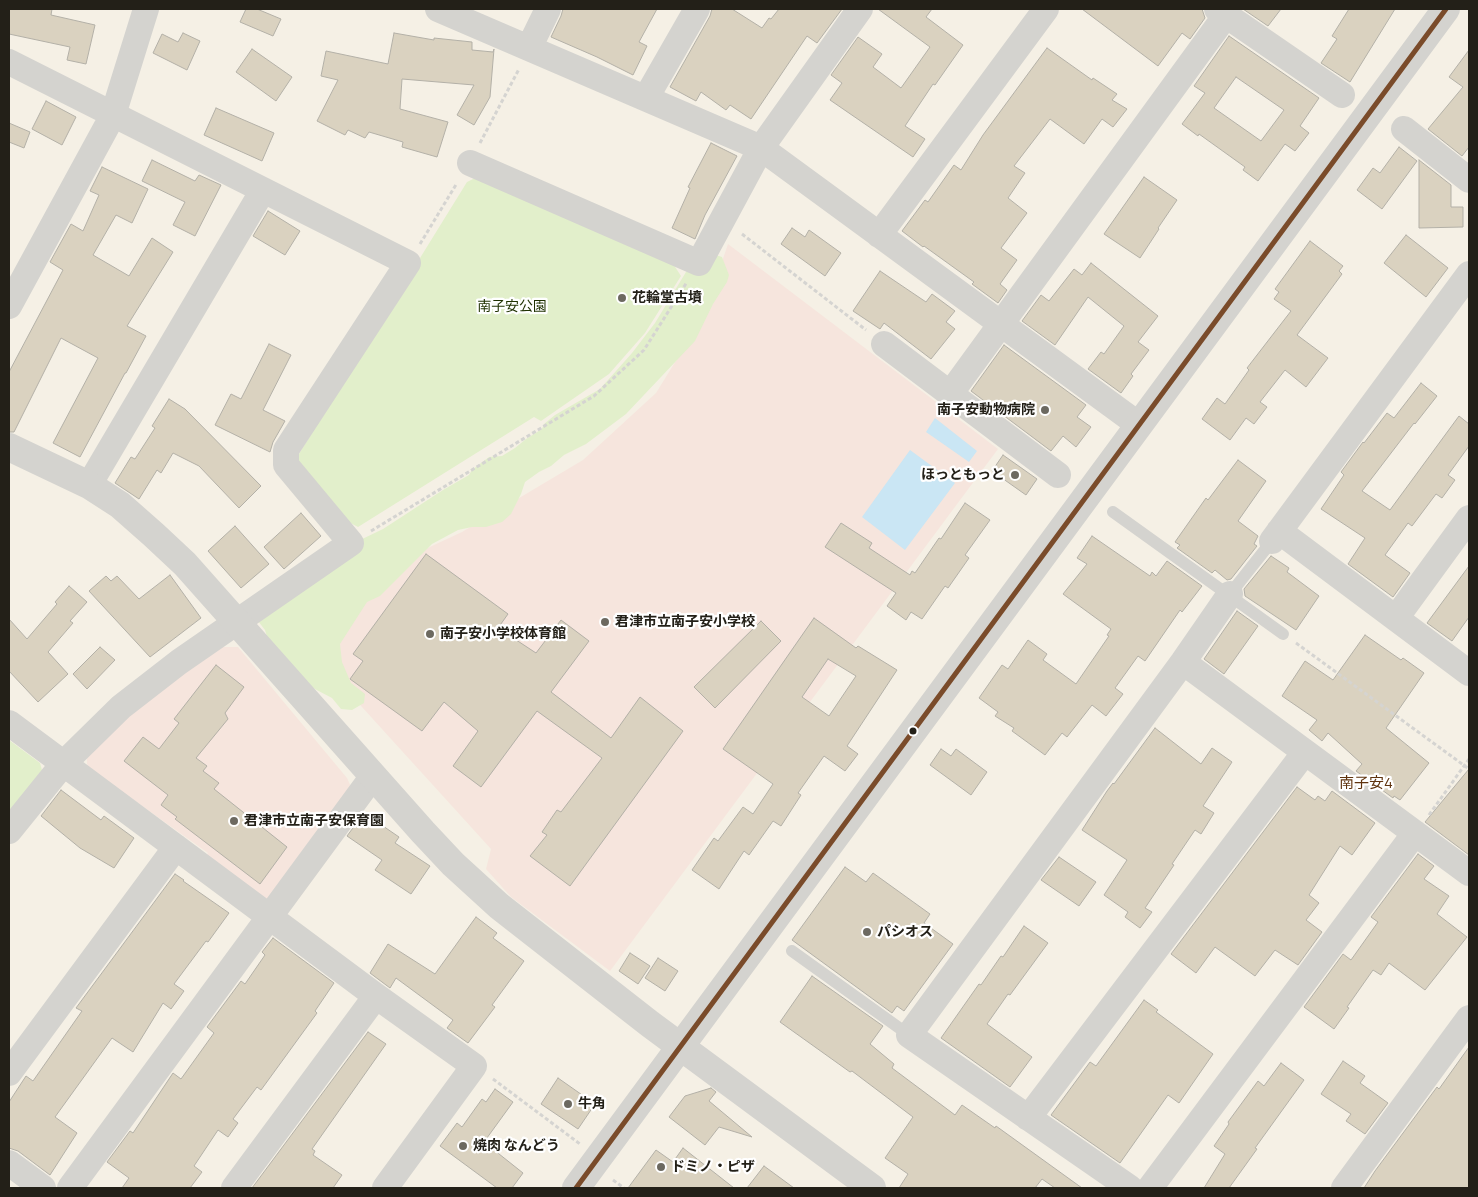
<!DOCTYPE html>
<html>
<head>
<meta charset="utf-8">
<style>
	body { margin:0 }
	#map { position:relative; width:1478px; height:1197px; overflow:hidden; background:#f5f0e5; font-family:Manrope,sans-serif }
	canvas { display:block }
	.frame { position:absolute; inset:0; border:10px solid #232018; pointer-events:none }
</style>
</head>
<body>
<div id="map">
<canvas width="1478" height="1197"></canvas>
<div class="frame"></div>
</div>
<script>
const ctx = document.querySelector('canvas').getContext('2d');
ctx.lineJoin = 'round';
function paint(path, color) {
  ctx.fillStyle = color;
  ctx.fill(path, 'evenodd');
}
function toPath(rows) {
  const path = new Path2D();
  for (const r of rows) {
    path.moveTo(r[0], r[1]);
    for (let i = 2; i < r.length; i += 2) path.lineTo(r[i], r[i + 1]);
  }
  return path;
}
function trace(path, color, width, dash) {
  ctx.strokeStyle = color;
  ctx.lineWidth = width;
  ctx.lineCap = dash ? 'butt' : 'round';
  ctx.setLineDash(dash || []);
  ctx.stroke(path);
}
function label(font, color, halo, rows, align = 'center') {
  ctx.font = font + ' Manrope,"Noto Sans JP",sans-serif';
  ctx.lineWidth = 4.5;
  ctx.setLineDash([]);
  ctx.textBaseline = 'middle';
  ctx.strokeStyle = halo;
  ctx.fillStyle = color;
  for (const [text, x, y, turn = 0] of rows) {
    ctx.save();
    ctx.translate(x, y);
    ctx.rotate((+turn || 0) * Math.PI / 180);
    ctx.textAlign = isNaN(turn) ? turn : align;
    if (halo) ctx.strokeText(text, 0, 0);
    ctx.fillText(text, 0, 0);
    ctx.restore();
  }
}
const education = toPath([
	[728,244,998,449,610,971,511,897,486,869,491,849,352,696,328,643,391,565,462,532,583,460,656,393,703,317],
	[220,647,238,647,347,778,351,787,268,904,205,857,208,853,90,769,87,764,87,757,138,706]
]);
const green = toPath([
	[479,176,666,253,681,276,645,333,609,374,541,421,534,417,358,527,341,518,294,462,467,182],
	[713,254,722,257,729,275,727,282,713,304,695,341,626,414,586,444,564,455,551,466,539,472,525,482,521,494,511,514,502,522,486,527,472,527,458,530,432,544,380,596,367,602,340,644,342,662,351,683,365,694,364,703,352,710,341,709,332,698,311,687,269,643,265,630,258,621,356,542,383,529,443,490,469,475,472,470,489,457,502,456,515,448,526,439,542,429,544,424,555,415,600,389,632,353,655,323,686,272,700,260],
	[9,740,40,763,42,770,9,816]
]);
const water = toPath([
	[935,418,977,451,969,462,926,432],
	[910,450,955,483,905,550,862,517]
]);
const building = toPath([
	[9,9,52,9,51,15,95,25,86,64,67,60,70,47,9,34,9,9],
	[246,9,257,9,281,19,273,36,240,22,246,9],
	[563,9,657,9,639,42,647,46,633,75,597,57,551,37,561,16,563,9],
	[712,9,732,9,762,28,769,18,771,19,779,9,842,9,817,43,807,36,751,119,730,105,726,110,701,92,696,101,670,87,710,16,712,9],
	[878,9,932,9,926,17,963,45,935,85,933,84,905,126,925,139,913,157,830,100,842,83,831,75,858,37,882,54,873,67,901,88,930,47,878,9],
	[1082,9,1202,9,1205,18,1190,39,1182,33,1158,66,1082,9],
	[1243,9,1281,9,1268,26,1243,9],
	[1349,9,1395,9,1350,82,1321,63,1337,39,1332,36,1349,9],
	[183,33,200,41,187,70,153,53,162,34,178,42,183,33],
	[394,33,434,40,434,38,472,42,472,50,493,52,494,49,490,97,474,125,457,115,474,85,402,79,400,109,448,122,437,157,402,147,403,142,369,132,365,138,348,130,345,135,317,121,338,80,321,76,326,51,388,64,394,33],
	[1229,36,1319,98,1300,126,1309,133,1295,151,1285,144,1258,181,1243,170,1245,167,1199,134,1198,136,1182,124,1205,93,1194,86,1229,36],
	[1236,77,1284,110,1261,141,1214,108,1236,77],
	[1047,48,1092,80,1093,78,1117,94,1112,100,1127,109,1113,127,1102,119,1084,144,1050,119,1014,166,1025,173,1008,198,1027,213,1001,248,1017,260,1000,284,1007,290,998,303,972,284,974,282,924,246,923,247,902,231,925,200,928,202,954,165,961,170,983,135,1047,48],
	[252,49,292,77,276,101,236,72,252,49],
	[1469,50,1469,147,1462,156,1428,129,1463,87,1449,77,1469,50],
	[46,101,76,117,62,145,32,129,46,101],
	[216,108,274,133,262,161,204,135,216,108],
	[9,123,30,132,24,148,9,142,9,123],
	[711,143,737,156,705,215,695,239,672,228,690,188,688,187,711,143],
	[1399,147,1417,161,1382,209,1357,190,1373,168,1380,173,1399,147],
	[152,160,195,181,199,175,221,185,195,236,173,225,185,202,142,181,152,160],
	[1419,160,1451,185,1451,207,1463,207,1463,227,1419,228,1419,160],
	[102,167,148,189,132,223,116,215,93,255,129,276,152,238,173,252,127,326,146,336,126,373,125,373,80,457,53,443,98,358,61,338,14,432,9,432,9,372,63,270,50,262,71,224,83,231,99,195,90,191,102,167],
	[1144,177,1177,200,1158,228,1159,229,1140,258,1104,234,1144,177],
	[268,211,300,231,285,255,253,236,268,211],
	[792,228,805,237,809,230,841,253,825,276,781,244,792,228],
	[1406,235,1448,268,1426,297,1384,263,1406,235],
	[1310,241,1343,266,1339,271,1342,274,1297,335,1328,358,1306,387,1285,370,1260,402,1267,407,1254,424,1246,418,1230,440,1202,419,1217,398,1225,404,1249,370,1247,368,1291,311,1274,299,1279,292,1275,289,1310,241],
	[1091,263,1158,316,1138,342,1149,350,1131,374,1133,376,1121,393,1088,369,1101,352,1104,354,1124,326,1088,297,1055,345,1022,321,1041,295,1049,301,1074,269,1082,275,1091,263],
	[880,271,926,302,932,294,955,311,946,322,955,329,931,359,884,323,880,329,853,311,880,271],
	[269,344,291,355,263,410,285,421,273,442,270,452,215,425,231,394,241,399,269,344],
	[1004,345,1086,405,1077,417,1091,427,1076,447,1063,436,1051,451,971,391,1004,345],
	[1421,383,1437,396,1415,424,1414,423,1362,491,1390,510,1459,416,1469,424,1469,446,1448,475,1455,480,1442,498,1436,494,1412,526,1408,523,1385,555,1410,573,1393,597,1348,564,1365,538,1321,509,1344,475,1341,472,1363,442,1364,443,1387,413,1394,418,1421,383],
	[169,399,185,409,261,486,239,508,199,466,173,453,161,473,157,470,139,499,115,483,131,457,135,459,155,428,152,426,169,399],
	[1003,455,1037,479,1026,495,992,471,1003,455],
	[1238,460,1266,481,1238,521,1258,536,1254,544,1257,546,1231,579,1227,580,1215,570,1212,573,1177,548,1180,545,1175,542,1206,498,1208,500,1238,460],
	[965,503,990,520,965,555,969,558,948,588,945,586,922,619,911,612,906,620,887,606,896,593,825,547,841,523,872,543,869,548,910,575,912,571,915,573,939,538,941,539,965,503],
	[301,513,321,536,284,569,264,547,301,513],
	[235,526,269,564,241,588,208,551,235,526],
	[1092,536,1150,576,1152,572,1156,576,1167,561,1202,586,1182,612,1180,610,1145,661,1138,656,1115,688,1123,694,1106,716,1092,705,1067,737,1062,733,1045,755,1012,731,1014,728,995,716,998,712,979,698,1002,665,1008,669,1028,640,1047,654,1043,660,1076,684,1109,636,1107,635,1111,629,1063,594,1087,564,1077,558,1092,536],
	[426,554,508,614,498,628,536,653,561,620,589,641,551,692,611,738,640,697,683,731,570,886,530,856,547,835,542,832,557,810,561,812,602,758,537,711,481,787,453,766,478,731,444,702,422,731,350,679,363,661,353,654,426,554],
	[1271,556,1289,568,1287,572,1319,596,1296,630,1245,596,1244,589,1271,556],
	[1469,566,1469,617,1452,641,1427,623,1469,566],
	[170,575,201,618,150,657,89,591,106,576,111,581,117,576,139,599,170,575],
	[69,586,87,602,70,621,73,623,48,652,68,674,38,702,9,671,9,619,27,639,57,604,55,602,69,586],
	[1237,611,1258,626,1224,674,1204,659,1237,611],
	[814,618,856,648,858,646,897,670,847,746,858,754,845,771,824,756,798,793,801,795,781,826,773,821,749,855,744,851,719,889,692,870,714,838,718,841,743,807,753,814,773,784,723,749,814,618],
	[828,659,856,676,829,716,802,697,828,659],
	[761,621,781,641,715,708,694,687,761,621],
	[1365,635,1401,660,1403,658,1424,673,1386,728,1429,763,1400,800,1394,796,1393,798,1356,771,1362,764,1328,733,1322,741,1309,730,1317,720,1282,696,1305,661,1333,680,1365,635],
	[100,647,115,660,87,689,73,674,100,647],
	[216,665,244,687,225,713,228,719,196,758,207,766,203,771,219,783,214,789,287,847,260,884,175,819,177,817,161,805,168,795,124,761,143,737,159,749,179,723,174,719,216,665],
	[1155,728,1201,764,1212,748,1232,762,1203,806,1214,813,1201,834,1195,830,1172,864,1174,865,1145,908,1152,912,1140,928,1125,917,1128,912,1104,895,1127,860,1082,830,1107,791,1113,783,1114,784,1155,728],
	[941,749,951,756,956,749,987,772,971,795,930,765,941,749],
	[1469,769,1469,855,1425,822,1469,769],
	[1297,787,1315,800,1318,796,1325,801,1332,791,1375,823,1352,855,1340,846,1309,895,1319,903,1306,920,1322,932,1298,965,1275,950,1255,976,1215,947,1196,973,1171,954,1297,787],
	[61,790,101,820,104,816,134,838,114,868,80,848,41,816,61,790],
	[364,813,399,837,395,843,430,866,411,894,375,870,382,860,347,836,364,813],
	[1418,854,1434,866,1424,879,1449,896,1437,914,1467,937,1425,990,1389,963,1381,975,1373,970,1347,1007,1349,1008,1334,1029,1304,1007,1343,954,1351,960,1378,922,1371,917,1418,854],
	[1059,857,1096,882,1079,906,1041,880,1059,857],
	[845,867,866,882,873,873,930,914,924,923,953,944,904,1011,897,1006,892,1013,792,940,845,867],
	[175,874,184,880,183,881,229,913,208,942,206,941,174,984,184,991,171,1009,163,1003,133,1052,112,1038,55,1117,77,1133,50,1175,18,1151,9,1148,9,1102,26,1076,33,1081,82,1011,76,1008,175,874],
	[476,917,497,933,493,938,524,961,492,1005,495,1007,468,1043,447,1028,453,1020,396,978,390,988,370,973,388,944,435,974,476,917],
	[1024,926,1048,943,1010,995,1008,994,987,1024,1032,1057,1010,1087,941,1038,979,984,981,985,1001,956,1003,957,1024,926],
	[273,938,334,983,315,1011,317,1013,261,1090,257,1087,233,1119,238,1123,228,1137,218,1130,194,1166,202,1172,190,1188,122,1188,129,1178,107,1162,130,1131,133,1133,173,1073,181,1079,214,1033,207,1027,241,981,245,984,265,955,262,952,273,938],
	[630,953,650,966,638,984,619,971,630,953],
	[658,958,678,971,665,991,645,978,658,958],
	[812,976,883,1026,870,1044,894,1064,892,1068,955,1115,962,1105,995,1128,996,1126,1082,1188,1055,1188,1042,1179,1035,1188,899,1188,908,1174,885,1158,913,1117,852,1071,850,1072,780,1022,812,976],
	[1144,1000,1158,1010,1156,1012,1213,1054,1179,1103,1168,1095,1120,1163,1051,1115,1090,1062,1096,1066,1144,1000],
	[368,1032,386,1044,312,1149,315,1151,313,1155,342,1175,333,1188,252,1188,368,1032],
	[1469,1047,1469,1188,1364,1188,1375,1171,1437,1087,1439,1089,1469,1047],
	[1343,1061,1365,1076,1360,1083,1388,1103,1365,1134,1346,1121,1351,1114,1321,1094,1343,1061],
	[1281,1063,1304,1080,1255,1148,1257,1149,1229,1188,1204,1188,1225,1154,1214,1146,1229,1124,1228,1122,1258,1081,1264,1086,1281,1063],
	[558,1078,595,1104,578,1129,541,1104,558,1078],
	[711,1088,716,1092,709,1101,752,1137,719,1127,705,1145,669,1117,685,1096,711,1088],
	[495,1089,513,1102,484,1142,523,1173,512,1188,497,1188,440,1146,457,1123,462,1127,482,1099,486,1102,495,1089],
	[683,1148,734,1188,628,1188,656,1150,673,1162,683,1148],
	[764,1166,794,1188,747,1188,764,1166]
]);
const path = toPath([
	[480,143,519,69],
	[742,234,866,330],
	[420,244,457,183],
	[371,531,594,396,644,350,687,282],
	[1296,643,1469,769],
	[1429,815,1469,759],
	[493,1079,580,1144],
	[613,1180,624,1188]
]);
const service = toPath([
	[1113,512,1283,634],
	[1230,594,1272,541],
	[792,951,909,1035]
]);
const minor = toPath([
	[438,9,761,148,1139,425],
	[1217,9,1342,95],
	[529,48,548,9],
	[9,62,408,263,286,450,286,465,351,543,179,662,121,707,64,763,9,831],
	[646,98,697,9],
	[1404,129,1469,180],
	[470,163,699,263,761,148,860,9],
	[879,235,1046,9],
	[9,306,113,115,146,9],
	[884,344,1058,475],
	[950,394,1226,15],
	[89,485,263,190],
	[1279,531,1469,673],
	[1272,541,1469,274],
	[1396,618,1469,518],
	[1183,662,1469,873],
	[9,723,376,996,474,1066,385,1188],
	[9,1073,176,847],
	[1028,1118,1305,752],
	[9,1163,43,1188],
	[70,1188,373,776],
	[234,1188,376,996],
	[1130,1188,909,1035,1183,662,1230,594],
	[1150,1188,1415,833],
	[1344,1188,1469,1018]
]);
const tertiary = toPath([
	[9,447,89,485,120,505,154,535,185,564,423,832,453,864,499,906,650,1024,872,1188],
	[576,1188,1446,9]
]);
const bus1 = toPath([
	[576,1188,1446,9]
]);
const markers = [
	[622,298,5,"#6c6960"],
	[1045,410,5,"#6c6960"],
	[1015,475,5,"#6c6960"],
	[605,622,5,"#6c6960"],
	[430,634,5,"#6c6960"],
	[913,731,4.5,"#232018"],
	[234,821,5,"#6c6960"],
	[867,932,5,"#6c6960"],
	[568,1104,5,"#6c6960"],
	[463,1146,5,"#6c6960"],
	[661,1167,5,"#6c6960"]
];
const poiNames = [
	["花輪堂古墳",632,298],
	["南子安動物病院",1035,410,"right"],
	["ほっともっと",1005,475,"right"],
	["君津市立南子安小学校",615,622],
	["南子安小学校体育館",440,634],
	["君津市立南子安保育園",244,821],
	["パシオス",877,932],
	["牛角",578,1104],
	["焼肉 なんどう",473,1146],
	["ドミノ・ピザ",671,1167]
];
const parkNames = [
	["南子安公園",512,307]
];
const neighbourhoodNames = [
	["南子安4",1366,784]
];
paint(education, '#f6e5dd');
paint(green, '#e2efcb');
paint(water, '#cae6f4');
paint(building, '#dad2c0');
trace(building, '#b3b0a7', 1);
trace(path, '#d5d4d1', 3, [4, 2.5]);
trace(service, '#d4d3cf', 12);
trace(minor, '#d4d3cf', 26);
trace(tertiary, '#d4d3cf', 28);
trace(bus1, '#7a4b2a', 5);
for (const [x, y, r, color] of markers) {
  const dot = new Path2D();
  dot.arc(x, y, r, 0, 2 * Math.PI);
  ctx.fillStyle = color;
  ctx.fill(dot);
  trace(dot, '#fff', 2);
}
label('bold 14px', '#232018', '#fff', poiNames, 'left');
label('14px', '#1f3101', '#fff', parkNames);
label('15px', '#5f330e', '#fff', neighbourhoodNames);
</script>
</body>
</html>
